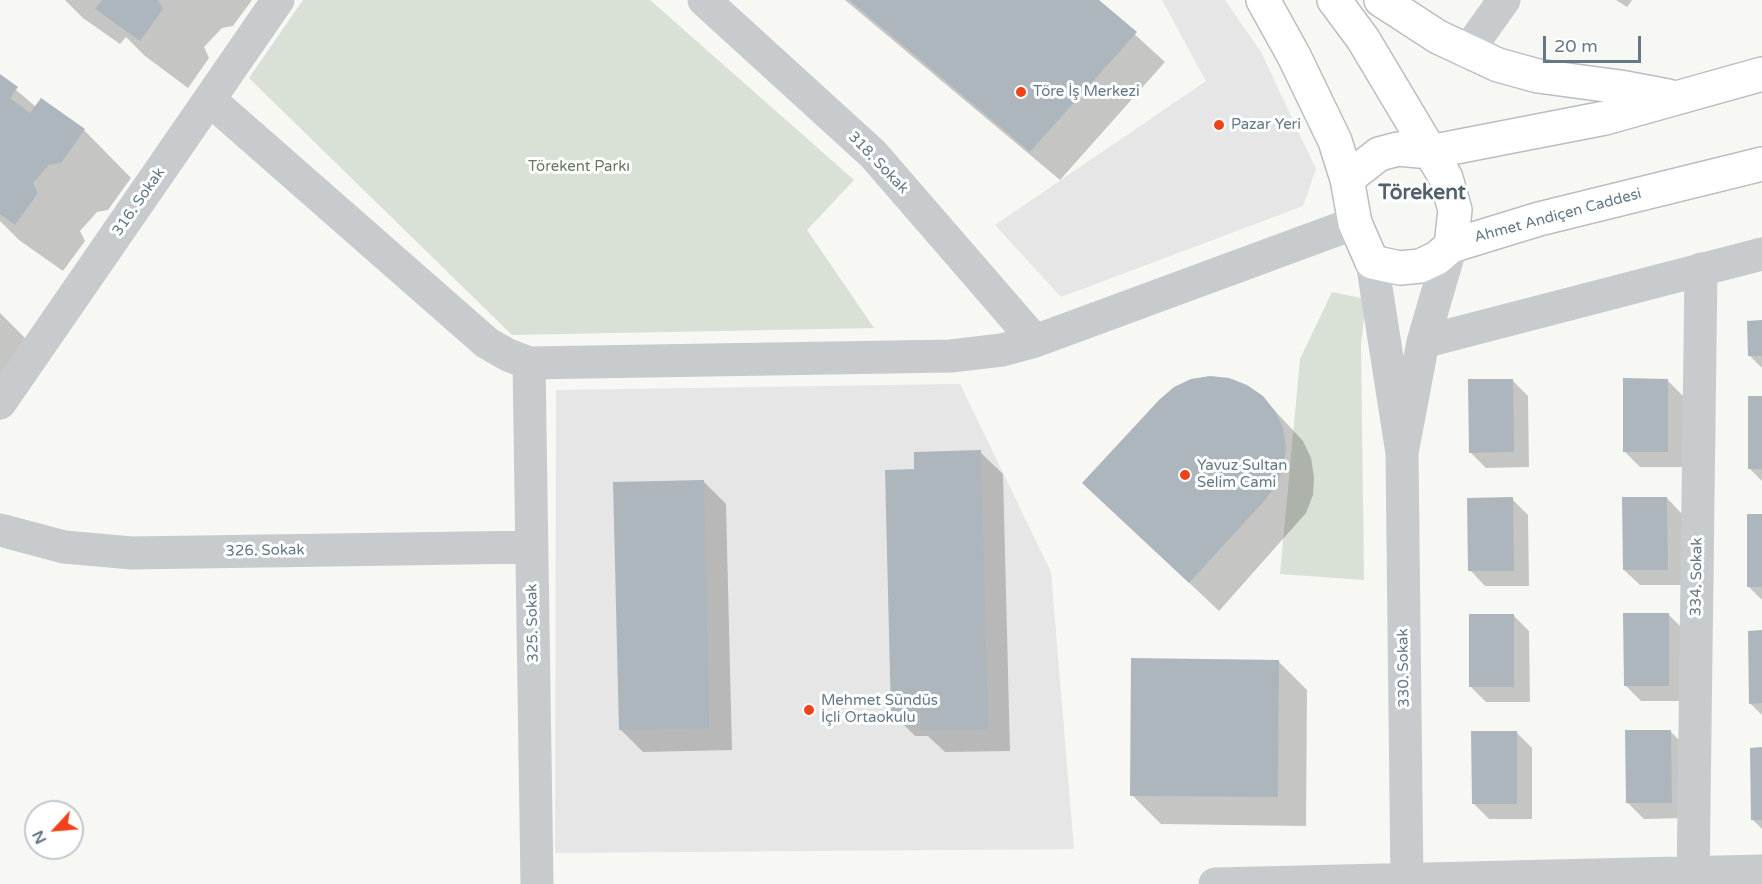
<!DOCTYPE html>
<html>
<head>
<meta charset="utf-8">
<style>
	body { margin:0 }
	#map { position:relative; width:1762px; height:884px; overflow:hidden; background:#f7f7f4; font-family:"Varela Round",sans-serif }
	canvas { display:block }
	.north { position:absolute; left:24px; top:800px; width:60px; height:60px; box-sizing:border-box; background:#fff; border:2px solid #c1c9cf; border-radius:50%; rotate:244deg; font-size:16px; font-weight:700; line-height:24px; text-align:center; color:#647988 }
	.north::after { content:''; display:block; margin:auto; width:21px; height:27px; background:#f24219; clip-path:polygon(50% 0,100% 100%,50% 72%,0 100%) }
	.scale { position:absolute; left:1543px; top:36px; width:98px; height:27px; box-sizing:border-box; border:3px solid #647988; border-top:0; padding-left:8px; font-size:18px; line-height:21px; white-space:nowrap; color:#647988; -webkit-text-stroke:4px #fff; paint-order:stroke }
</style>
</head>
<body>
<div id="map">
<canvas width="1762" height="884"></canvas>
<div class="north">N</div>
<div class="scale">20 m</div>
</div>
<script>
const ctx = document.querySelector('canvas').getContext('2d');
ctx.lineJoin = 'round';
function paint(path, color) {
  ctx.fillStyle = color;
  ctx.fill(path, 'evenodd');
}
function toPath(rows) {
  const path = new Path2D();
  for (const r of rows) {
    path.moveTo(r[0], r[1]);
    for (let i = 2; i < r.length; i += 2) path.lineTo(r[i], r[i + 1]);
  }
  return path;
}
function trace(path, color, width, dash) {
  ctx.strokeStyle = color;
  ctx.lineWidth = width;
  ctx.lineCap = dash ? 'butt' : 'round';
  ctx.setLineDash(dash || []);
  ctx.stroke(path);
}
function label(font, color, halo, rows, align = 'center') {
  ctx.font = font + ' "Varela Round",sans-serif';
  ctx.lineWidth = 6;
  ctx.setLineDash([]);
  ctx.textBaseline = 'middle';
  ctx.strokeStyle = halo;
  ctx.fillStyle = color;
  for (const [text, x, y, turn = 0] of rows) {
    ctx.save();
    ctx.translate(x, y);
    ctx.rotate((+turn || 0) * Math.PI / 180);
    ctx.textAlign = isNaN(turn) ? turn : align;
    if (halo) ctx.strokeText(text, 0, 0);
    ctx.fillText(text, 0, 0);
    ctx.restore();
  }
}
const built = toPath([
	[1162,0,1225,0,1261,52,1316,169,1303,206,1061,297,995,225,1206,81],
	[960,384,1051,572,1074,849,555,853,556,390]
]);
const green = toPath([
	[303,0,650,0,854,180,807,230,874,328,512,335,249,78],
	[1332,292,1366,299,1361,345,1364,580,1280,574,1300,359]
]);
const shadow = toPath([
	[65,0,252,0,233,26,222,28,204,47,209,58,188,88,145,56,126,37,120,44,83,18],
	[845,0,1097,0,1165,62,1060,180],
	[1616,0,1632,0,1627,7],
	[0,76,36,107,84,130,131,178,108,210,97,212,80,231,85,241,63,271,19,240,0,221],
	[0,313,30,343,0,377],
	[1762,322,1762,368,1750,356],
	[1667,380,1683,396,1684,467,1640,467,1624,451],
	[1513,381,1528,396,1529,467,1486,468,1470,452],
	[1262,397,1303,441,1311,458,1314,477,1313,495,1306,513,1219,611,1084,483],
	[1762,397,1762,481,1749,468],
	[980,452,1003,474,1010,751,945,752,928,736,915,736,892,713,915,471],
	[703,481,726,504,732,750,643,752,620,729],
	[1667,498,1682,514,1683,585,1640,585,1624,570],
	[1512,499,1528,515,1529,586,1485,586,1470,570],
	[1762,516,1762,600,1749,587],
	[1668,614,1684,630,1684,701,1641,701,1625,685],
	[1513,615,1529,631,1530,702,1486,702,1471,687],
	[1762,632,1762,715,1750,703],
	[1278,661,1307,690,1306,826,1161,824,1132,795],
	[1670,731,1686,747,1687,818,1644,819,1628,803],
	[1516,732,1532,748,1532,819,1489,819,1473,803],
	[1762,749,1762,829,1753,820]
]);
const building = toPath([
	[102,0,158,0,163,9,140,41,95,9],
	[849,0,1099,0,1137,32,1030,152],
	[0,74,18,87,10,98,30,113,41,98,85,129,61,163,49,165,33,183,38,193,15,225,0,214],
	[1762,320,1762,356,1748,356,1747,321],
	[1210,376,1229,378,1247,385,1263,396,1275,411,1283,428,1286,447,1284,466,1277,484,1266,499,1189,583,1082,483,1159,400,1174,387,1191,379],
	[1623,378,1668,379,1668,452,1623,452],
	[1468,379,1513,379,1514,452,1469,453],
	[1748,396,1762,396,1762,469,1748,469],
	[981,450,988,729,921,730,920,713,891,714,885,470,914,469,914,452],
	[704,480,709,728,619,730,613,482],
	[1513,497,1514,571,1468,571,1467,498],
	[1622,497,1667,497,1668,570,1623,570],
	[1747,514,1762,514,1762,587,1747,587],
	[1623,613,1669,613,1669,686,1624,686],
	[1469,614,1514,614,1514,687,1469,687],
	[1762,630,1762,703,1749,704,1748,631],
	[1131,658,1279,660,1278,797,1130,796],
	[1625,730,1671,730,1672,803,1626,803],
	[1471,731,1517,731,1517,804,1472,804],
	[1762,747,1762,820,1751,820,1750,748]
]);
const minor = toPath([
	[704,0,873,154,1035,341],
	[1467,52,1504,0],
	[210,100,487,343,508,355,529,363,951,356,1002,350,1035,341,1355,223],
	[1372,262,1402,453,1423,342,1451,246],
	[1423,342,1762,254],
	[529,363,537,884],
	[0,403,278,0],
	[1402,453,1407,884],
	[0,530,64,547,132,553,532,547],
	[1215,884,1762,871],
	[1693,884,1701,269]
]);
const major = toPath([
	[1263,0,1294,56,1335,141,1347,179,1355,223,1372,262,1400,268,1420,266,1437,258,1451,246,1539,219,1762,164],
	[1334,0,1363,39,1446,178,1455,210,1451,246],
	[1381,0,1438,37,1498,65,1538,76,1620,87,1668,96],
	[1347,179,1379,154,1398,149,1430,152,1605,118,1762,74]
]);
const markers = [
	[1021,92,6,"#f24219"],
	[1219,125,6,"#f24219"],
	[1185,475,6,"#f24219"],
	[809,710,6,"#f24219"]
];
const poiNames = [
	["Töre İş Merkezi",1033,92],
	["Pazar Yeri",1231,125],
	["Yavuz Sultan",1197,466],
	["Selim Cami",1197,483],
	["Mehmet Sündüs",821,701],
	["İçli Ortaokulu",821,718]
];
const streetNames = [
	["318. Sokak",878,163,46],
	["316. Sokak",139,202,-55],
	["Ahmet Andiçen Caddesi",1558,216,-15],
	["326. Sokak",265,551,-1],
	["334. Sokak",1697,577,-89],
	["325. Sokak",533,623,-91],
	["330. Sokak",1404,668,-91]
];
const parkNames = [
	["Törekent Parkı",579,167]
];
const districtNames = [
	["Törekent",1422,193]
];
paint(built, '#e5e6e5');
paint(green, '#d9e0d5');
paint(shadow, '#0003');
paint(building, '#adb6bc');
trace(major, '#babec2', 36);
trace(minor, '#c7cbce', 33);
trace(major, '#fff', 33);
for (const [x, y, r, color] of markers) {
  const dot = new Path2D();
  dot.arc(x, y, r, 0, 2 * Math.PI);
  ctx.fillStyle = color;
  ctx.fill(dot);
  trace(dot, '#fff', 2);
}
label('15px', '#647988', '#fff', poiNames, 'left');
label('15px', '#647988', '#fff', streetNames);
label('15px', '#66795f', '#fff', parkNames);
label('bold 21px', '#52626c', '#fff', districtNames);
</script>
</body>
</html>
